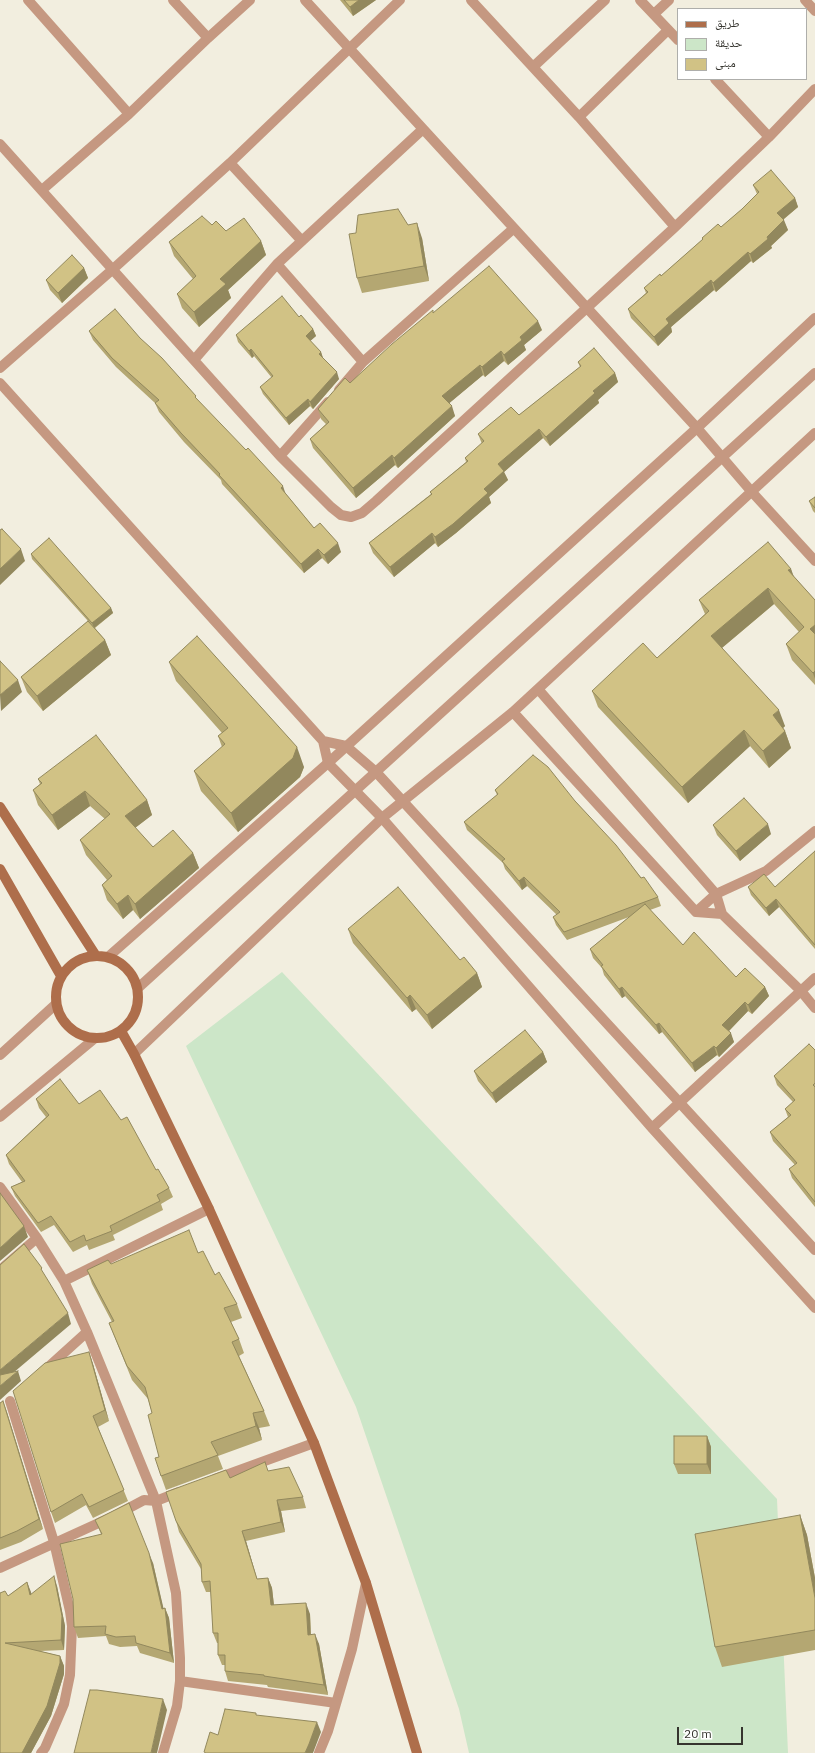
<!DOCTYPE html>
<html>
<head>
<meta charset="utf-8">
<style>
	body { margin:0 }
	#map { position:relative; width:815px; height:1753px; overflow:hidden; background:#f2eedf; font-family:"IBM Plex Sans","Noto Naskh Arabic",sans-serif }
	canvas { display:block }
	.legend { position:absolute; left:677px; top:8px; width:130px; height:72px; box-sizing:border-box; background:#fff; border:1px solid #aeaeab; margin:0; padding:5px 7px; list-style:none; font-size:12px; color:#35342e }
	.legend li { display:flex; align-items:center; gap:8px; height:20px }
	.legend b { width:20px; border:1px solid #aeaeab }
	.scale { position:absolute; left:677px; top:1727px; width:66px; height:18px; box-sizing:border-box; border:2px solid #35342e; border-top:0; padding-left:5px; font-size:12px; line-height:14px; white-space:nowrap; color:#35342e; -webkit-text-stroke:3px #fff; paint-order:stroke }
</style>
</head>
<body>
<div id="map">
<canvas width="815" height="1753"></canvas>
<ul class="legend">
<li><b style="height:5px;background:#ae6e4b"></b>طريق</li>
<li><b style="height:11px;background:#cce6c8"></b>حديقة</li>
<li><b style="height:11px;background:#d1c285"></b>مبنى</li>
</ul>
<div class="scale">20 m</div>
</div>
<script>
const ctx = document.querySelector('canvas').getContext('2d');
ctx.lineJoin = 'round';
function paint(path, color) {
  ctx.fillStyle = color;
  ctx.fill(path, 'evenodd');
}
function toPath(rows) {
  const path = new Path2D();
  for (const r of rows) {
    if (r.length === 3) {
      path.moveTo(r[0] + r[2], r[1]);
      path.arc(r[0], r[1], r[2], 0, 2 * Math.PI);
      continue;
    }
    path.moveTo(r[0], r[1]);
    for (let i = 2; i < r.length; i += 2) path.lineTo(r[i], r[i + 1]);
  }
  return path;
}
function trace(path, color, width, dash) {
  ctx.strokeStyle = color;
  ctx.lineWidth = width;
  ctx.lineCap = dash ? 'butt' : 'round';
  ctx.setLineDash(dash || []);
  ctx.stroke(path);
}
const green = toPath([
	[282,972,777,1499,788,1753,469,1753,459,1709,356,1407,186,1046]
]);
const minor = toPath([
	[28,0,129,114],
	[173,0,208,38],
	[305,0,697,428,751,491,815,561],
	[471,0,579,117,675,227],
	[640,0,678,40],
	[805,0,815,11],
	[654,14,669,0],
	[533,67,605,0],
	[715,79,769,137],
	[579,117,668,30],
	[0,144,280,456,331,507,341,515,351,517,362,513,376,501,675,227,769,137,815,89],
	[230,163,302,241],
	[42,190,129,114,208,38,250,0],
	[277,264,363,362],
	[194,360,277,264,423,129],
	[0,368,112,270,230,163,400,0],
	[0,383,323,741,328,763,382,818,652,1128,815,1308],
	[339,390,363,362,513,229],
	[280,456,328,402],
	[538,689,716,894,722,914,801,991,815,1008],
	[513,712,696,912,722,914],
	[323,741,346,746,376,772,815,1250],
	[696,912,716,894,766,871,815,831],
	[134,1054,382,818,513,712,815,433],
	[652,1128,815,978],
	[0,1187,37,1238,64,1281,87,1332,156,1501,176,1593,180,1658,180,1681,177,1706,163,1753],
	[0,1270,37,1238],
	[64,1281,209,1209],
	[45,1370,87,1332],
	[10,1401,54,1542,70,1611,72,1626,70,1675,64,1704,45,1748,41,1753],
	[215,1479,314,1443],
	[0,1568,114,1516,144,1500,156,1501,179,1492],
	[180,1681,336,1703],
	[319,1753,328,1731,352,1649,366,1583]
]);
const tertiary = toPath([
	[108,957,328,763,697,428,815,318],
	[138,988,815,373],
	[0,1055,56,1004],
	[0,1117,94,1039]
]);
const secondary = toPath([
	[0,807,96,956],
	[0,869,61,976],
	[97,997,41],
	[121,1031,134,1054,209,1209,314,1443,366,1583,417,1753]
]);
const wall = toPath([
	[340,0,376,0,353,16],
	[753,185,795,198,798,207,783,220,788,230,771,246,772,248,753,263,751,261,716,292,714,290,671,327,672,332,658,346,631,318,628,309,646,293,644,288,661,276,703,239,702,238,721,227,742,209,757,194],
	[212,225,226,231,261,241,266,255,228,290,231,298,199,327,182,308,177,294,193,279,174,256,169,242],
	[422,238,429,281,362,293,357,278],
	[84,268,88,278,62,303,50,290,46,280],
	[434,313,542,330,524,345,526,350,508,365,504,361,485,377,483,375,449,403,455,416,398,468,395,465,356,498,313,448,310,439,326,424,321,419,318,409,350,383],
	[299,317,313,329,316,336,310,341,321,352,323,358,339,379,313,409,310,406,289,425,263,394,260,387,272,378,254,356,252,358,238,342,236,335],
	[89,331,140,338,198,401,286,494,314,528,341,552,328,564,322,558,304,573,222,484,221,480,184,442,159,412,155,403,116,367,93,340],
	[578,362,615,373,618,382,598,400,599,403,550,446,543,438,504,472,508,480,489,497,491,503,456,533,438,547,435,543,394,577,373,553,369,543,431,494,430,492,466,462,465,458,482,444,478,434,519,415,580,367],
	[815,497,815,513,813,511,809,501],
	[31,554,111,608,113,613,95,628,105,640,111,655,43,711,27,692,21,677,88,621,32,559],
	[791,569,793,576,815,600,815,685,792,660,786,644,799,632,774,604,722,648,785,726,783,728,785,731,791,748,769,768,750,746,688,803,598,707,592,691,657,658,705,614,699,600],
	[169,662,304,767,300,777,238,832,201,791,194,771,222,747,218,736,222,733,176,681],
	[38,779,147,800,152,815,135,828,153,847,193,853,199,868,140,919,133,910,123,919,107,900,102,885,107,880,86,855,80,840,105,819,90,806,58,830,38,805,33,790,40,784],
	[495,790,575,801,658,897,661,906,650,910,683,945,736,977,765,987,769,996,752,1014,748,1011,729,1031,734,1042,719,1057,717,1055,695,1072,662,1032,659,1034,625,996,622,998,604,975,602,968,593,958,590,949,629,917,567,940,556,925,553,917,557,915,527,886,522,890,505,869,503,863,467,830,464,822,497,795],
	[713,825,771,834,740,861,717,835],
	[815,851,815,949,779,907,769,916,751,895,748,887,775,887],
	[348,929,460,960,477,973,482,987,432,1029,416,1009,412,1012,353,943],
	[815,1050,815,1207,792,1178,789,1169,795,1165,773,1141,770,1132,788,1117,785,1109,793,1102,777,1085,774,1076],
	[543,1052,547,1062,496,1103,478,1081,474,1071],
	[36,1099,79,1104,156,1170,169,1188,173,1197,161,1204,163,1210,113,1235,115,1240,89,1250,87,1245,73,1252,54,1225,41,1232,15,1196,11,1187,22,1182,9,1164,6,1155,46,1117,39,1108],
	[198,1253,237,1304,242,1318,231,1322,239,1339,244,1353,239,1356,264,1411,270,1426,259,1428,262,1440,218,1456,223,1469,166,1490,161,1476,159,1457,152,1413,148,1399,132,1380,109,1323,112,1322,92,1284,87,1270,111,1264],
	[89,1352,93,1364,109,1421,98,1427,128,1501,93,1518,86,1505,55,1523,51,1512],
	[3,1401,43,1529,21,1542,0,1550,0,1403],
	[707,1436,711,1447,711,1474,678,1474,674,1464],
	[268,1471,303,1497,306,1508,281,1511,285,1532,246,1541,257,1579,268,1578,272,1588,274,1605,310,1614,311,1634,319,1644,328,1695,268,1687,267,1685,228,1681,225,1671,225,1665,222,1665,218,1655,218,1643,217,1643,213,1633,211,1592,206,1592,202,1582,201,1569,179,1532,176,1521,230,1478],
	[800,1515,807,1535,815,1578,815,1650,722,1667,715,1647],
	[95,1520,153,1563,163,1608,165,1608,169,1618,174,1663,140,1653,137,1646,120,1647,109,1644,106,1636,78,1638,74,1627,101,1534],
	[27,1582,31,1594,57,1586,65,1626,64,1650,40,1651,60,1656,64,1666,64,1674,51,1716,31,1753,0,1753,8,1596]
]);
const shadedWall = toPath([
	[359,0,376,0,353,16,350,7],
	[795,198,798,207,780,222,777,213],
	[784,220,788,230,771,246,772,248,753,263,750,254],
	[417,223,422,238,429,281,424,266],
	[261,241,266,255,228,290,231,298,199,327,194,312,220,279],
	[748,252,751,261,716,292,713,283],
	[84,268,88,278,62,303,58,293],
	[711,280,714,290,671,327,672,332,658,346,654,337,666,319],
	[538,321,542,330,524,345,526,350,508,365,504,355,520,337],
	[313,329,316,336,308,343,306,336],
	[251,349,254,356,252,358,249,351],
	[501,351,504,361,485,377,482,367],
	[321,352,323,358,319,354],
	[480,365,483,375,446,406,442,396],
	[337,372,339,379,313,409,310,402],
	[615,373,618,382,598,400,599,403,550,446,546,437,593,391],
	[308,399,310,406,289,425,286,418],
	[452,406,455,416,398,468,394,458],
	[539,429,543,438,504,472,508,480,489,497,491,503,456,533,438,547,435,537,484,489,498,464],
	[392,455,395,465,356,498,353,488],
	[283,486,286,495,281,488],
	[432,533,435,543,394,577,390,567],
	[338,543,341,552,328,564,324,555],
	[21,549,25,561,0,585,0,569],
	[318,549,322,558,304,573,301,564],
	[791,569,797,585,788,570],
	[768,588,774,604,717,652,711,636],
	[111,608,113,613,94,628,92,623],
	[815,625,815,641,810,629],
	[105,640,111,655,43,711,37,696],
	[815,671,815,679,813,673],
	[18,680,22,692,1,711,0,695],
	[779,710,785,726,779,732,773,715],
	[744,730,750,746,688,803,682,787],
	[785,731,791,748,769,768,763,751],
	[297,747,304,767,300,777,238,832,231,813],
	[85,791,90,806,58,830,52,815],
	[147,800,152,815,131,831,125,816],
	[768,824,771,834,740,861,736,851],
	[193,853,199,868,140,919,135,904],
	[524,877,527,886,522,890,519,881],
	[128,895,133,910,123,919,117,904],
	[776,899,779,907,769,916,766,908],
	[477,973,482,987,432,1029,427,1015],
	[622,987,625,996,622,998,619,989],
	[765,987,769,996,752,1014,748,1005],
	[410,995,416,1009,412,1012,407,998],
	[745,1002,748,1011,726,1034,722,1025],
	[659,1023,662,1032,659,1034,656,1025],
	[731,1033,734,1042,719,1057,716,1048],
	[714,1046,717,1055,695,1072,692,1063],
	[543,1052,547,1062,496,1103,492,1093],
	[24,1226,28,1237,0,1261,0,1248],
	[68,1313,71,1324,0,1384,0,1370],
	[89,1352,93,1364,109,1421,105,1410],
	[18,1371,21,1381,0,1400,0,1386],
	[3,1401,7,1412,43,1529,39,1519],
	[253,1413,259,1428,262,1440,256,1426],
	[707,1436,711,1447,711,1474,707,1464],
	[277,1500,281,1511,285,1532,281,1522],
	[800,1515,807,1535,815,1578,815,1598],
	[242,1531,246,1541,260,1589,257,1579],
	[149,1553,153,1563,166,1619,162,1609],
	[54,1576,57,1586,65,1626,64,1650,61,1640],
	[268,1578,272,1588,275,1615,271,1605],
	[27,1582,31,1592,33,1605,30,1595],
	[306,1603,310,1614,311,1645,308,1635],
	[165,1608,169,1618,174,1663,170,1653],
	[315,1634,319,1644,328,1695,324,1685],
	[60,1656,64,1666,64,1674,51,1716,31,1753,22,1753],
	[163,1699,167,1710,157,1753,151,1753],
	[317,1722,321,1732,313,1753,305,1753]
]);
const building = toPath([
	[344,0,359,0,350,7,344,0],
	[771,170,795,198,777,213,784,220,767,237,768,239,750,254,748,252,713,283,711,280,666,319,669,323,654,337,628,309,648,292,644,288,660,274,661,276,703,239,702,238,718,224,721,227,742,209,759,192,753,185,771,170],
	[398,209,408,225,417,223,424,266,357,278,349,234,356,233,358,215,398,209],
	[202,216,212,225,216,221,226,231,244,218,261,241,220,279,226,284,194,312,177,294,196,276,169,242,202,216],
	[72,255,84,268,58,293,46,280,72,255],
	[489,266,538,321,520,337,522,340,504,355,501,351,482,367,480,365,442,396,452,406,394,458,392,455,353,488,310,439,329,422,318,409,345,378,350,383,392,344,433,310,433,313,489,266],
	[282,296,299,317,301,315,313,329,306,336,321,352,319,354,337,372,310,402,308,399,286,418,260,387,273,376,251,349,249,351,236,335,282,296],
	[115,309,140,338,162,358,196,396,195,397,246,450,248,448,283,486,281,488,314,528,320,523,338,543,324,555,318,549,301,564,219,475,220,474,181,433,155,403,159,400,112,358,89,331,115,309],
	[594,348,615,373,593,391,595,393,546,437,539,429,498,464,504,471,484,489,488,493,453,524,435,537,432,533,390,567,369,543,432,494,430,492,468,461,465,458,484,441,478,434,511,407,519,415,581,366,578,362,594,348],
	[815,497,815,508,809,501,815,497],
	[2,529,21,549,0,569,0,530,2,529],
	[49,538,111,608,92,623,31,554,49,538],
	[768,542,791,569,788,570,815,600,815,625,810,629,815,634,815,671,813,673,786,644,804,627,768,588,711,636,779,710,773,715,785,731,763,751,744,730,682,787,592,691,643,643,657,658,709,611,699,600,768,542],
	[88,621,105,640,37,696,21,677,88,621],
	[197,636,297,747,293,758,231,813,194,771,225,744,218,736,228,728,169,662,197,636],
	[0,661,18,680,0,695,0,661],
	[96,735,147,800,125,816,153,847,173,830,193,853,135,904,128,895,117,904,102,885,112,876,80,840,110,814,85,791,52,815,33,790,42,783,38,779,96,735],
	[533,755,548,767,575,801,616,845,641,878,644,877,658,897,564,932,553,917,560,912,524,877,519,881,502,861,505,859,464,822,498,794,495,790,533,755],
	[744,798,768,824,736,851,713,825,744,798],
	[815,851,815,945,776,899,766,908,748,887,764,874,775,887,815,851],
	[398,887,460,960,464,957,477,973,427,1015,410,995,407,998,348,929,398,887],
	[645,904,683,945,694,932,736,977,745,968,765,987,748,1005,745,1002,722,1025,731,1033,716,1048,714,1046,692,1063,659,1023,656,1025,622,987,619,989,601,966,603,965,590,949,645,904],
	[525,1030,543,1052,492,1093,474,1071,525,1030],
	[809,1044,815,1050,815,1083,813,1085,815,1087,815,1202,789,1169,797,1163,770,1132,791,1115,785,1109,795,1100,774,1076,809,1044],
	[60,1079,79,1104,100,1090,121,1120,127,1117,156,1170,158,1169,169,1188,157,1195,160,1201,110,1226,112,1231,86,1241,84,1235,70,1242,51,1216,38,1223,11,1187,25,1181,6,1155,49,1115,36,1099,60,1079],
	[0,1193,24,1226,0,1248,0,1193],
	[189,1230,198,1253,203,1251,215,1275,219,1272,237,1304,224,1308,239,1339,232,1342,264,1411,253,1413,256,1426,211,1442,218,1455,161,1476,155,1458,159,1457,148,1415,152,1413,145,1387,127,1366,109,1323,114,1321,87,1270,108,1260,111,1264,189,1230],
	[24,1244,42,1268,41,1269,68,1313,0,1370,0,1265,24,1244],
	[89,1352,105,1410,93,1416,124,1490,89,1507,82,1494,51,1512,13,1391,45,1363,89,1352],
	[18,1371,0,1386,0,1375,18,1371],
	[3,1401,39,1519,17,1531,0,1538,0,1403,3,1401],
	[674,1436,707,1436,707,1464,674,1464,674,1436],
	[265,1462,268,1471,289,1467,303,1497,277,1500,281,1522,242,1531,257,1579,268,1578,271,1605,306,1603,308,1635,315,1634,324,1685,264,1676,264,1675,225,1671,225,1655,218,1655,218,1633,213,1633,210,1581,202,1582,201,1564,176,1521,166,1492,226,1470,230,1478,265,1462],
	[129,1503,149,1553,162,1609,165,1608,170,1653,136,1643,135,1636,116,1637,105,1634,106,1626,74,1627,73,1599,60,1544,102,1534,95,1520,129,1503],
	[800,1515,815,1598,815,1630,715,1647,695,1534,800,1515],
	[54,1576,62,1616,61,1640,5,1643,60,1656,60,1663,47,1706,22,1753,0,1753,0,1593,5,1591,8,1596,27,1582,30,1595,54,1576],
	[90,1690,97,1690,163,1699,151,1753,74,1753,90,1690],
	[225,1709,256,1713,256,1715,317,1722,309,1744,305,1753,206,1753,204,1752,210,1732,218,1735,225,1709]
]);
paint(green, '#cce6c8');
trace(minor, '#c59881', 10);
trace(tertiary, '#c59881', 10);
trace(secondary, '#ae6e4b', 10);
paint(wall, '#b4a772');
paint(shadedWall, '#92885d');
paint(building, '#d1c285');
trace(building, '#92885d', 1);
</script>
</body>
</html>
